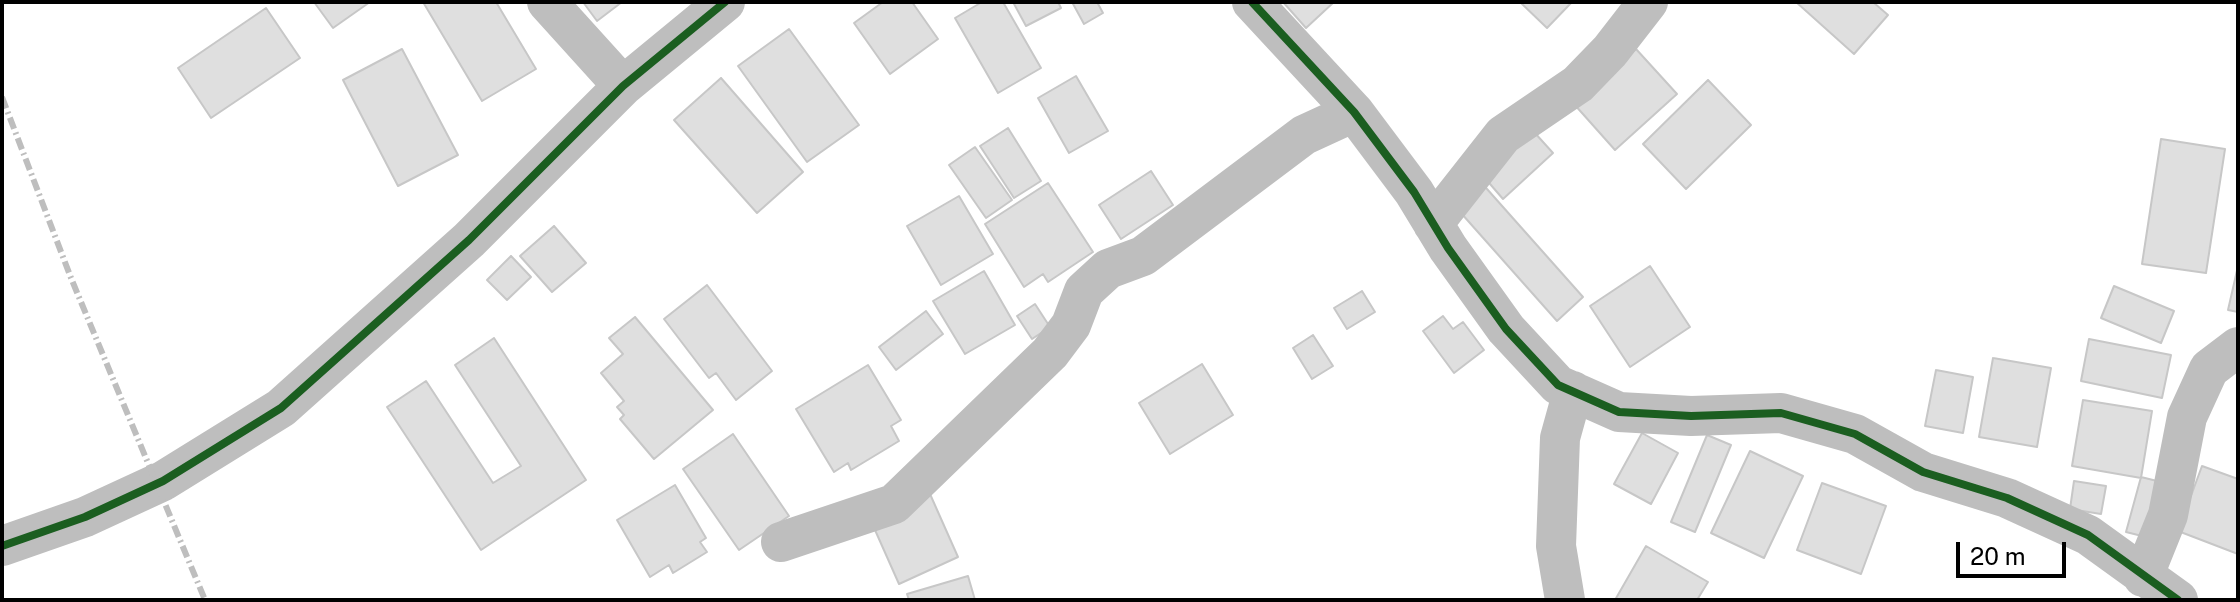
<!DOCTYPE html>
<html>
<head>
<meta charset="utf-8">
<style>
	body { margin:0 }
	#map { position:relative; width:2240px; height:602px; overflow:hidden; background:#fff; font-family:"Public Sans",sans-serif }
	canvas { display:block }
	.frame { position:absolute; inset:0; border:4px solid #000; pointer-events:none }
	.scale { position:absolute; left:1956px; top:542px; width:110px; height:36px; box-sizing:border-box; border:4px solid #000; border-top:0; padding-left:10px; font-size:24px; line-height:28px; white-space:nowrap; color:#000; -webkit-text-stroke:6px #fff; paint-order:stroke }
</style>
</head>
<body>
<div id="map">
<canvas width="2240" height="602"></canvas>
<div class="frame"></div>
<div class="scale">20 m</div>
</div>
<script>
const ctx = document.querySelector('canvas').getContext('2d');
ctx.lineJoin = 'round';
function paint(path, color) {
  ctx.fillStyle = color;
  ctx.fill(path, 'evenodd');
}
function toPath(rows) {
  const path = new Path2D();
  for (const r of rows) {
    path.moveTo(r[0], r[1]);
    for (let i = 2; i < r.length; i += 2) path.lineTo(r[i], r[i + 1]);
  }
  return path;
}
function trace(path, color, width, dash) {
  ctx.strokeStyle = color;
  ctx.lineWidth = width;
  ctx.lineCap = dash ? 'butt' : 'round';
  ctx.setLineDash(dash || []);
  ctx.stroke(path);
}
const building = toPath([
	[314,2,370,2,333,28,314,2],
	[423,2,496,2,536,69,482,101,423,2],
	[583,2,622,2,597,21,583,2],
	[883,2,912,2,938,39,890,74,854,23,883,2],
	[982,2,1003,2,1041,68,998,93,955,18,982,2],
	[1013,2,1058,2,1061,8,1026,26,1013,2],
	[1072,2,1097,2,1103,13,1084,24,1072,2],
	[1283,2,1334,2,1306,28,1283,2],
	[1520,2,1572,2,1547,28,1520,2],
	[1796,2,1873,2,1888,15,1854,54,1796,2],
	[266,8,300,58,211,118,178,68,266,8],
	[789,29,859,125,807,162,738,66,789,29],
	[402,49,458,155,398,186,343,80,402,49],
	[1636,49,1677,94,1615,150,1574,104,1636,49],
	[1076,76,1108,131,1069,153,1038,98,1076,76],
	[721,78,803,172,757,213,674,120,721,78],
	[1708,80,1751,125,1686,189,1643,144,1708,80],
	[1008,128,1041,181,1014,198,980,146,1008,128],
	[1534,132,1553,153,1503,199,1484,177,1534,132],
	[2161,139,2225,149,2206,273,2142,264,2161,139],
	[975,147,1012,200,986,218,949,165,975,147],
	[1151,171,1173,205,1121,239,1099,205,1151,171],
	[1479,180,1583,297,1557,321,1453,204,1479,180],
	[1048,183,1093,252,1048,282,1043,274,1024,287,985,224,1048,183],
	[959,196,993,254,941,285,907,226,959,196],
	[554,226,586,263,552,292,520,256,554,226],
	[511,256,531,277,507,300,487,280,511,256],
	[1650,266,1690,327,1630,367,1590,306,1650,266],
	[2238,266,2238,312,2228,310,2238,266],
	[984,271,1015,325,965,354,933,301,984,271],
	[707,285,772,371,736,400,716,373,709,378,664,319,707,285],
	[2114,286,2174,311,2161,343,2101,318,2114,286],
	[1362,291,1375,312,1347,329,1334,308,1362,291],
	[1035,304,1050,327,1032,339,1017,316,1035,304],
	[926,311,943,334,896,370,879,347,926,311],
	[1443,316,1453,329,1463,322,1484,350,1454,373,1423,331,1443,316],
	[635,317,713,410,654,459,620,419,624,415,617,407,624,401,601,373,623,354,609,338,635,317],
	[1313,335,1333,366,1312,379,1293,348,1313,335],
	[494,338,586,480,481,550,387,407,426,381,493,483,521,466,455,365,494,338],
	[2089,339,2171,355,2162,398,2081,381,2089,339],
	[1993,358,2051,368,2037,447,1979,437,1993,358],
	[1202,364,1233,415,1170,454,1139,403,1202,364],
	[868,365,901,420,891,426,899,441,851,470,848,463,834,472,796,409,868,365],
	[1936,370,1973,377,1963,433,1925,426,1936,370],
	[2083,400,2152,411,2141,478,2072,466,2083,400],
	[1642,433,1678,453,1651,504,1614,484,1642,433],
	[733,434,789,516,739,550,683,469,733,434],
	[1707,435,1731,445,1695,532,1671,522,1707,435],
	[1750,451,1803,476,1764,558,1711,533,1750,451],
	[2202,466,2238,479,2238,554,2178,531,2202,466],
	[2141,477,2165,483,2150,538,2126,532,2141,477],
	[2074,481,2106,486,2101,514,2070,509,2074,481],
	[1822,483,1886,506,1861,574,1797,550,1822,483],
	[675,485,706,538,700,542,707,552,673,573,669,565,650,577,617,520,675,485],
	[930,494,958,557,899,584,871,521,930,494],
	[1646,546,1708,582,1697,600,1615,600,1646,546],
	[968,576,975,600,909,600,907,594,968,576]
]);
const street = toPath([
	[547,2,623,86],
	[1252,2,1354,112,1414,192,1448,248,1506,329,1558,385,1619,412,1691,416,1781,413,1855,434,1923,472,2007,498,2088,535,2178,600],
	[1433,224,1503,135,1578,84,1610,51,1648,2],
	[781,542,894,504,1050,353,1071,325,1084,291,1108,269,1143,256,1304,135,1354,112],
	[2,546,85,517,163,481,281,408,469,240,623,86,725,2],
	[2143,577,2168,515,2187,417,2209,369,2238,347],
	[1565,600,1556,546,1560,438,1573,391]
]);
const rail = toPath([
	[2,97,71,278,205,600]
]);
const cycleway = toPath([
	[1252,2,1354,112,1414,192,1448,248,1506,329,1558,385,1619,412,1691,416,1781,413,1855,434,1923,472,2007,498,2088,535,2178,600],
	[2,546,85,517,163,481,281,408,469,240,623,86,725,2]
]);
paint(building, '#dfdfdf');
trace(building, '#c7c7c7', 2);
trace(street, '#bebebe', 40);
trace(rail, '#bebebe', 6, [12, 4, 2, 4]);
trace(cycleway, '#1b5e20', 8);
</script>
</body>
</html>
